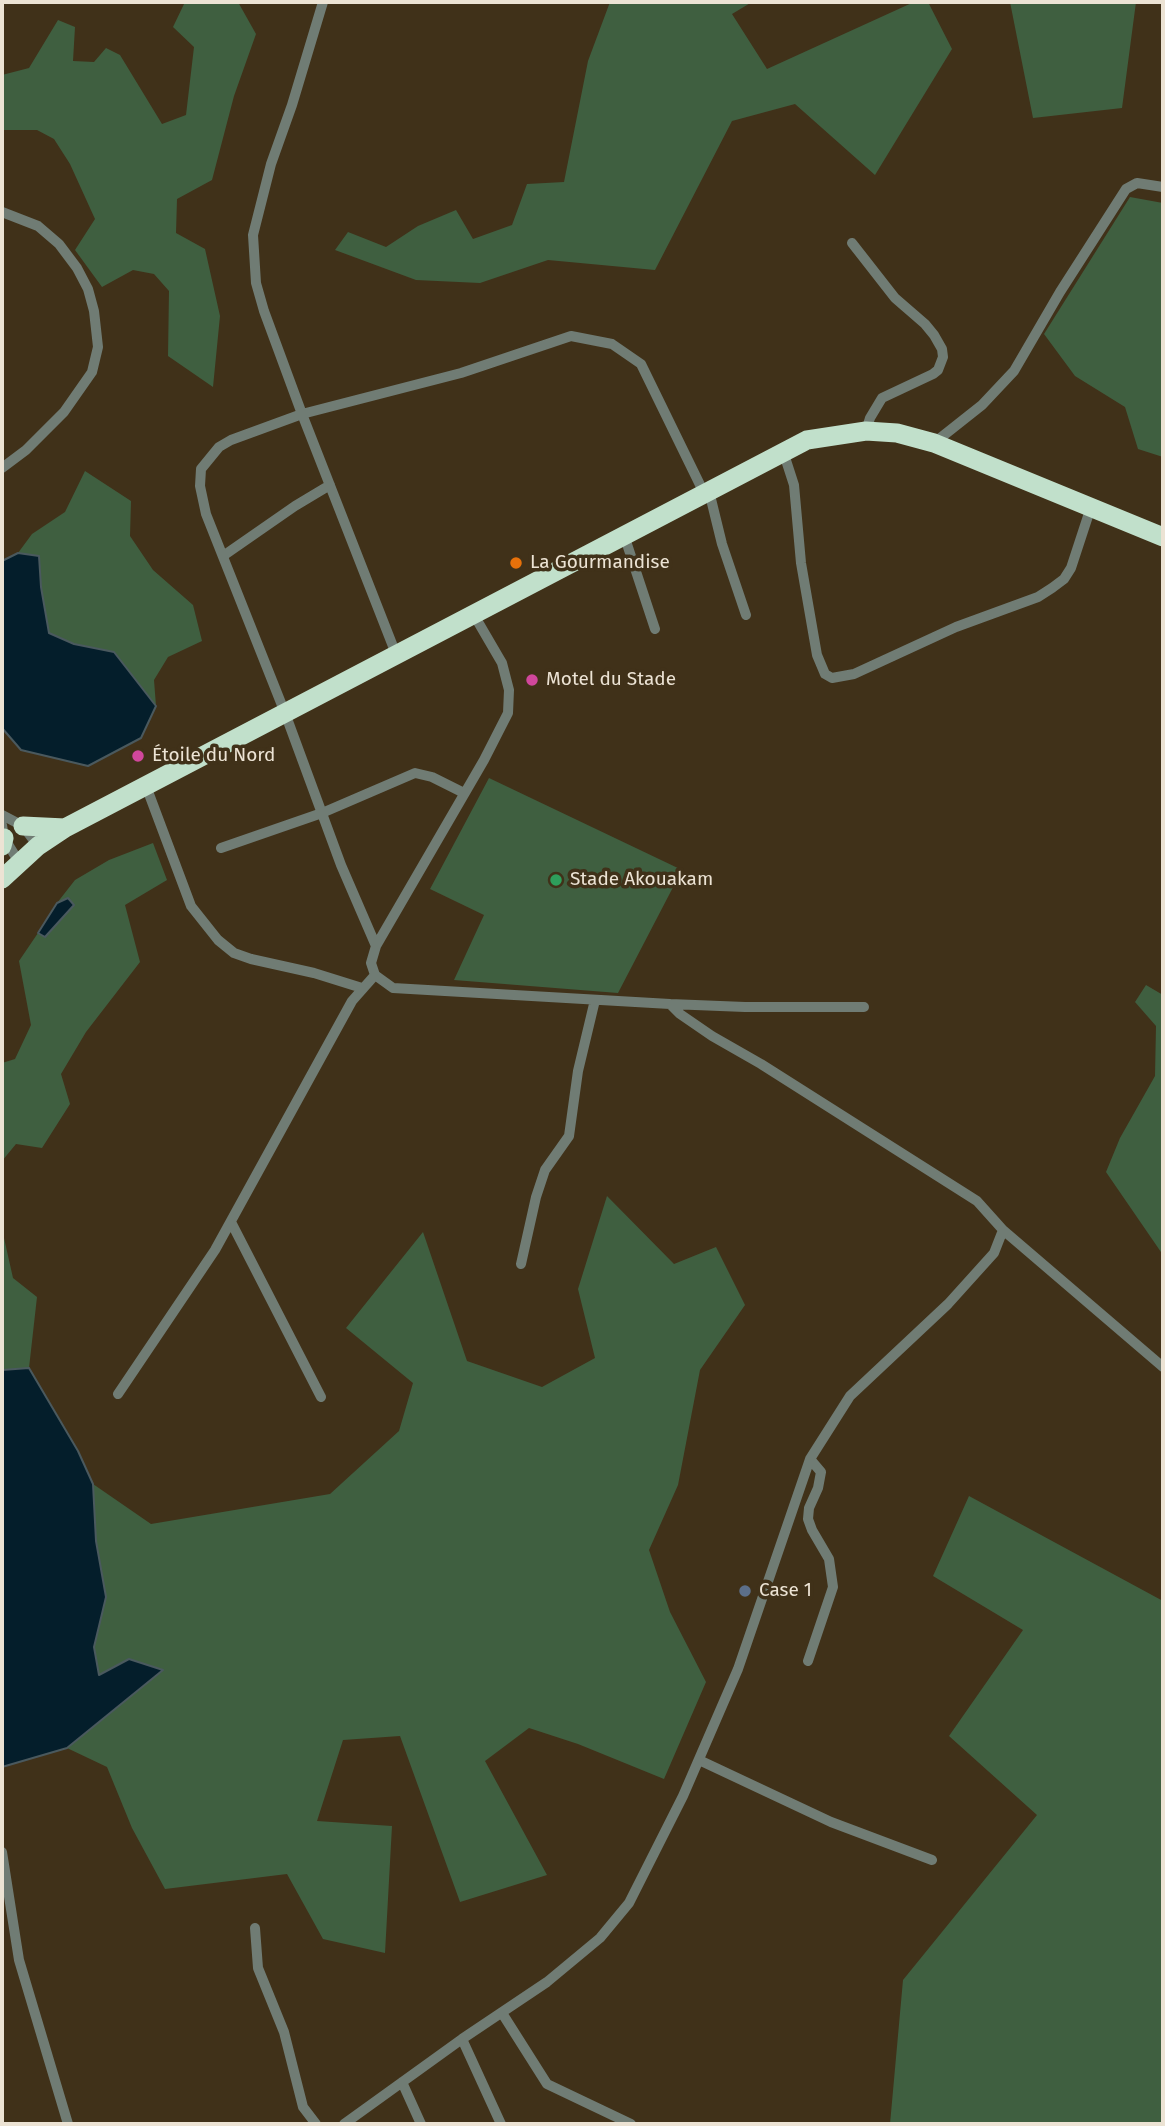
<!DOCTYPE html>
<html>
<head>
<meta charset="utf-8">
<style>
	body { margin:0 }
	#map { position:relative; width:1165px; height:2126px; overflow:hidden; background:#403119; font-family:"Fira Sans",sans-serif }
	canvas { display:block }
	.frame { position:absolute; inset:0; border:4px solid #ece3d4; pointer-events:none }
</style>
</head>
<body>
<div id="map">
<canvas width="1165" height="2126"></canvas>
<div class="frame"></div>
</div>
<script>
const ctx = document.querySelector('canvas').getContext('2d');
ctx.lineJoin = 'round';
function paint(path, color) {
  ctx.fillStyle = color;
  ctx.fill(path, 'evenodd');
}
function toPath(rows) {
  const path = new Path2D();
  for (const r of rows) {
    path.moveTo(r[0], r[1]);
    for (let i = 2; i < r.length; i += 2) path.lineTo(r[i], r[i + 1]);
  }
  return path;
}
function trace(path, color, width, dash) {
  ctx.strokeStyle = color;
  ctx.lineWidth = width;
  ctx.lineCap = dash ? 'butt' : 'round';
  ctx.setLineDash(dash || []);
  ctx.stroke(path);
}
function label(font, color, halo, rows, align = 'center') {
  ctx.font = font + ' "Fira Sans",sans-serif';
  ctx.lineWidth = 7;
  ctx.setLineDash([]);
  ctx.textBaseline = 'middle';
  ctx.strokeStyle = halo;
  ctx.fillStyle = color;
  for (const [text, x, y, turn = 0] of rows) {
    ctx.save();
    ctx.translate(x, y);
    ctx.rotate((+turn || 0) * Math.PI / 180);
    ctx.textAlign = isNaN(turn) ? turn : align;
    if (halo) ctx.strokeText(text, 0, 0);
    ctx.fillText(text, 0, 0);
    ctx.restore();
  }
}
const green = toPath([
	[185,2,238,2,256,34,234,96,212,180,177,199,176,233,205,249,220,316,213,387,168,356,169,291,154,274,133,270,102,287,75,250,95,219,70,164,54,139,37,130,2,130,2,75,29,68,58,20,75,27,73,61,94,62,106,48,120,55,162,124,186,115,194,47,173,27],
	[610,2,752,2,732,14,767,69,914,2,928,2,952,49,875,175,795,104,732,121,655,270,548,260,480,283,416,280,335,250,348,232,386,247,418,226,456,210,473,239,512,225,527,184,564,182,588,61],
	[1010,2,1136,2,1122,108,1033,118],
	[1130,197,1163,203,1163,457,1138,449,1125,407,1075,376,1044,334],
	[85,471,131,501,130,536,153,570,193,605,202,641,168,657,154,680,156,706,114,652,74,644,48,633,41,587,39,556,18,553,32,534,65,512],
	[489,778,682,870,618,993,454,980,484,915,430,889],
	[153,843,167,880,125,905,140,962,86,1032,61,1074,70,1104,42,1148,16,1144,2,1161,2,1063,15,1059,31,1025,19,961,38,933,45,937,68,898,57,903,75,880,109,860],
	[1146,985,1163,995,1163,1255,1106,1172,1120,1138,1155,1076,1156,1026,1135,1002],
	[607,1196,674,1264,716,1247,745,1305,700,1370,678,1485,649,1550,670,1612,706,1682,664,1779,578,1744,529,1728,485,1761,547,1875,460,1902,400,1736,343,1740,317,1821,392,1826,385,1953,323,1939,287,1874,165,1889,132,1828,107,1767,67,1748,162,1670,129,1659,99,1676,94,1647,106,1597,96,1541,93,1484,151,1524,330,1494,399,1431,413,1383,346,1328,423,1232,467,1361,542,1387,595,1358,578,1289],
	[2,1229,13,1278,37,1297,29,1368,2,1370],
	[969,1496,1163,1601,1163,2124,890,2124,903,1980,1037,1815,949,1736,1023,1630,933,1576]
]);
const water = toPath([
	[18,553,39,556,41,587,49,633,74,644,114,652,156,706,141,738,88,766,21,750,2,728,2,561,18,553],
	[68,898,74,905,45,937,38,933,57,903,68,898],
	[29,1368,78,1451,93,1484,96,1541,106,1597,94,1647,99,1675,129,1659,163,1670,67,1748,2,1767,2,1370,29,1368]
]);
const street = toPath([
	[323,2,292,105,271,164,253,235,256,283,264,311,302,414,396,654],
	[2,212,38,226,59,244,77,268,88,289,94,311,98,347,92,372,64,412,26,450,2,468],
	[852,243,895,298,925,324,934,335,942,349,943,357,938,370,933,374,882,398,870,418,866,431],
	[934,443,982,405,1014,371,1060,292,1126,189,1137,183,1163,187],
	[783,451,794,485,801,563,817,655,825,674,832,678,854,674,956,627,1038,597,1052,588,1064,579,1071,568,1091,507],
	[709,491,722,544,746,615],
	[624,535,655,629],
	[223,556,295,506,330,485],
	[146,786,191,906,218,940,234,953,251,959,314,973,362,988],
	[2,815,23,826,38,846],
	[2,825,4,838,19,862],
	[221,848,322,813,415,773,432,777,464,793],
	[376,946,341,865,285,713,206,514,200,486,201,469,219,447,231,440,302,414,461,373,571,336,612,344,641,364,704,493],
	[670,1004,745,1007,864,1007],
	[231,1222,321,1397],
	[1003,1230,1163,1367],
	[521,1264,536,1197,545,1170,569,1136,578,1071,595,1000],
	[118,1394,215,1250,352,1001,375,975],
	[808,1661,833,1587,829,1559,812,1530,808,1519,809,1508,818,1488,821,1472,810,1459],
	[699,1760,831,1822,932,1860],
	[2,1852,19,1960,68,2124],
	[255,1928,258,1968,284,2032,303,2107,316,2124],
	[502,2013,547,2084,631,2124],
	[462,2039,501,2124],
	[402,2082,421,2124],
	[344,2124,462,2039,547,1982,600,1938,629,1903,683,1796,738,1669,810,1459,850,1396,948,1304,994,1253,1003,1230,977,1201,761,1064,712,1036,680,1014,670,1004,393,988,375,975,371,963,376,946,484,760,508,713,509,690,502,663,474,615]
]);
const highway = toPath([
	[23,826,65,828],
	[2,846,4,838],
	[2,879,38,846,65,828,807,440,866,431,897,433,934,443,1163,537]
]);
const markers = [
	[516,563,7,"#e8710a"],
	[532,680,7,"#d1479c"],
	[138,756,7,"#d1479c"],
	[556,880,7,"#2e9e5b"],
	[745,1591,7,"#5c6f8a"]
];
const poiNames = [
	["La Gourmandise",530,563],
	["Motel du Stade",546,680],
	["Étoile du Nord",152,756],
	["Stade Akouakam",570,880],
	["Case 1",759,1591]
];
paint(green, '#3f5f40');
paint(water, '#041e2b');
trace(water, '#4a595e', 2);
trace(street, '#707c74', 10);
trace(highway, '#c1e0cb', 19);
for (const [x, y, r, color] of markers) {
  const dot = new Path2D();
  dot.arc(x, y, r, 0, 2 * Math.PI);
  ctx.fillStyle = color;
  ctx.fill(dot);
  trace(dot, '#403119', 2.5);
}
label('19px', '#ece3d4', '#403119', poiNames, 'left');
</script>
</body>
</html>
